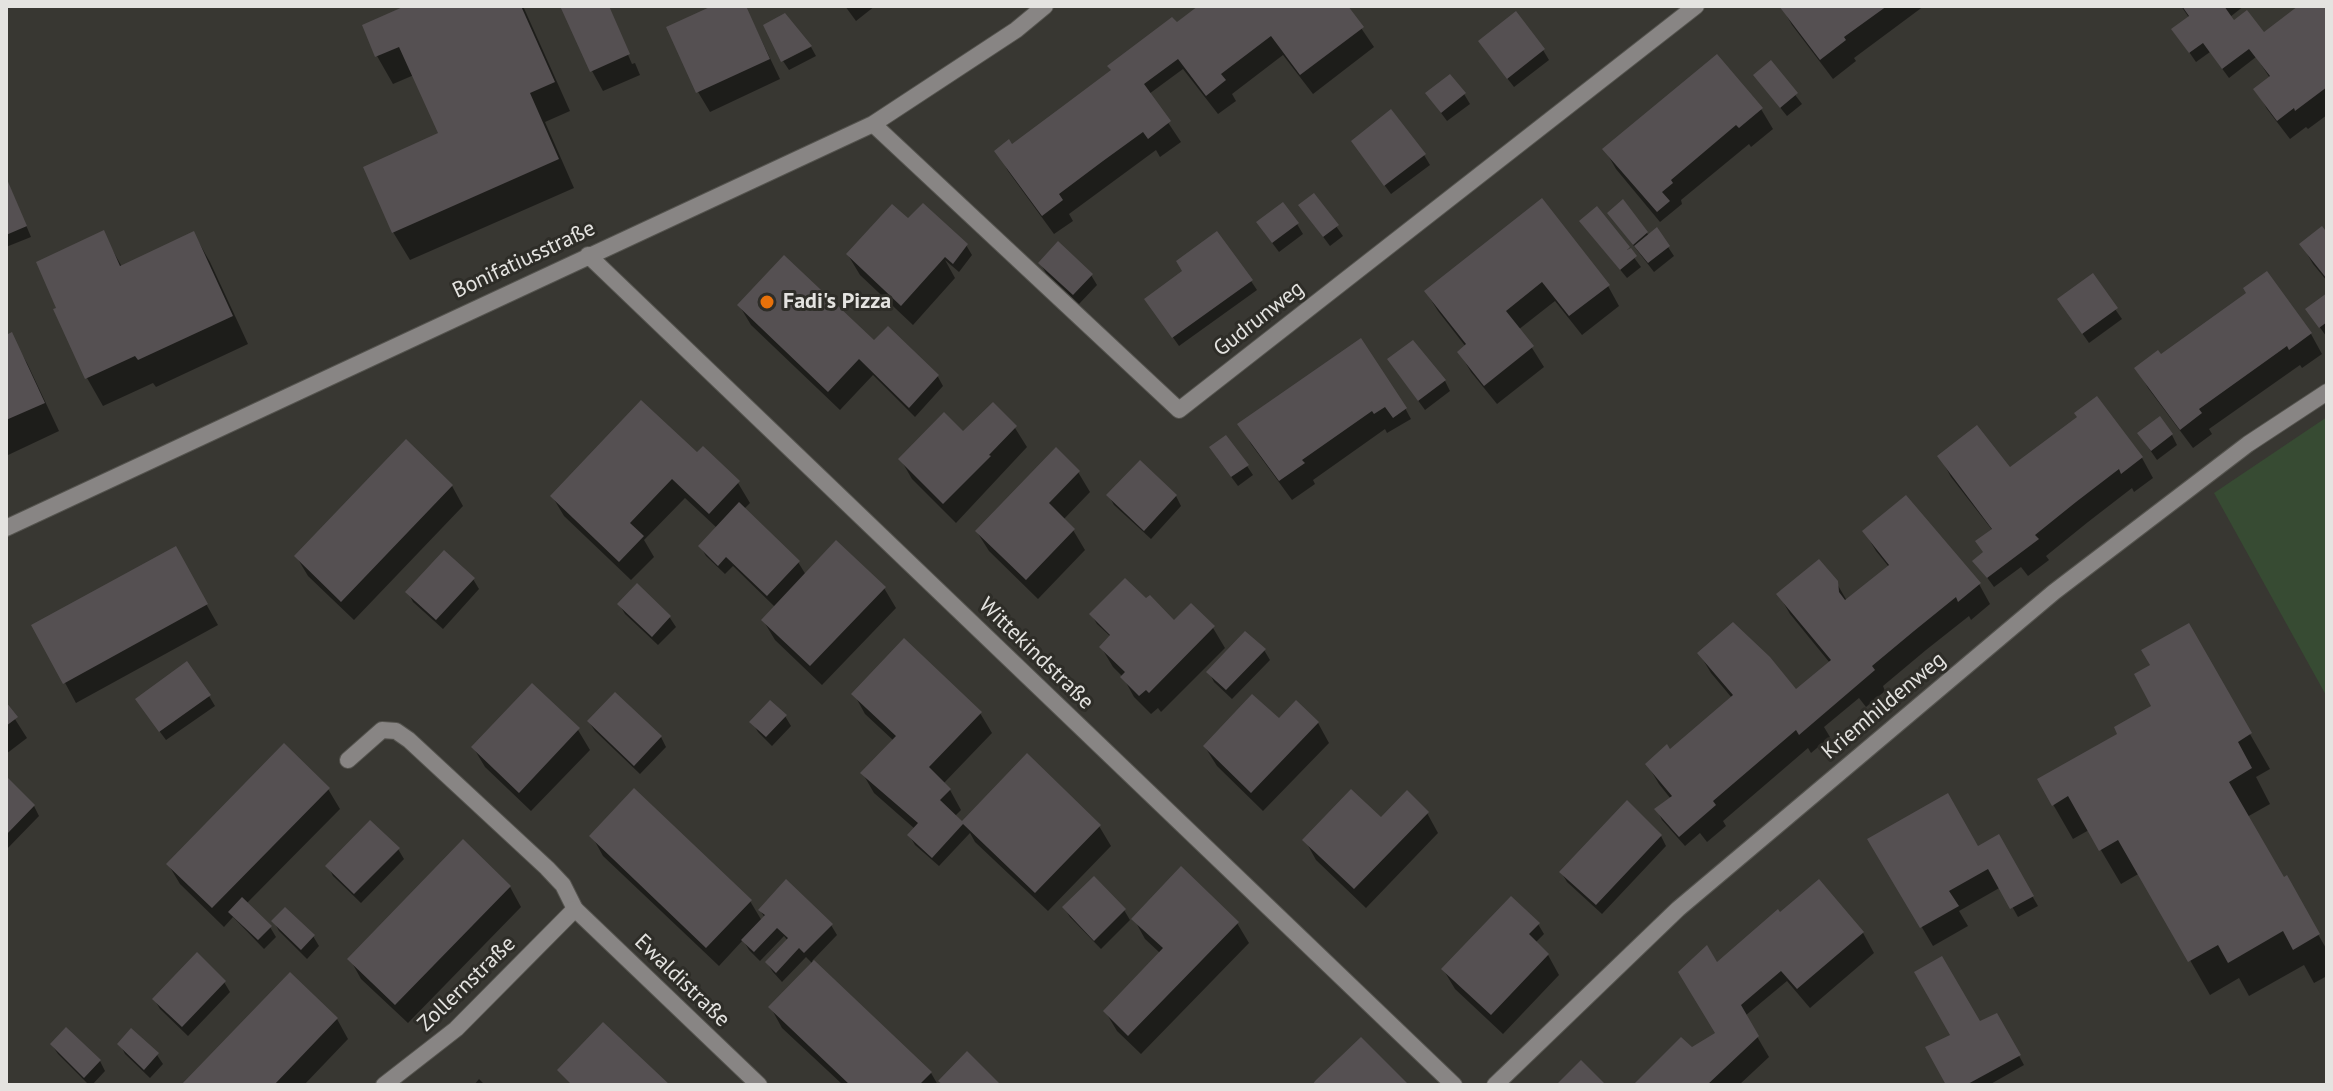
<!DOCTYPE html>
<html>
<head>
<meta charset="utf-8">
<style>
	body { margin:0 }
	#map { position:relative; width:2333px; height:1091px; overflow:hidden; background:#383732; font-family:"PT Sans",sans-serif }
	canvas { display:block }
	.frame { position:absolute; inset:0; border:8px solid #e4e3e0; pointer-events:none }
</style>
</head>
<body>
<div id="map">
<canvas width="2333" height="1091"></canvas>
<div class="frame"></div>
</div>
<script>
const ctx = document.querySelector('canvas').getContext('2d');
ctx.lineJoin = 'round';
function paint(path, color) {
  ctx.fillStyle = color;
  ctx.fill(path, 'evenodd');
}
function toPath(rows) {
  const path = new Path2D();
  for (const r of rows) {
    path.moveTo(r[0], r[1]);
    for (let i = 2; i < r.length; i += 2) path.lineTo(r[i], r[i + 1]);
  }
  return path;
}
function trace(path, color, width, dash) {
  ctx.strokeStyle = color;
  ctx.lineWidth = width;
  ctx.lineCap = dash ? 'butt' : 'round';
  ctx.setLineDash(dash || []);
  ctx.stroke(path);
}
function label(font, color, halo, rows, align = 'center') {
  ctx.font = font + ' "PT Sans",sans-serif';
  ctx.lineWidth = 6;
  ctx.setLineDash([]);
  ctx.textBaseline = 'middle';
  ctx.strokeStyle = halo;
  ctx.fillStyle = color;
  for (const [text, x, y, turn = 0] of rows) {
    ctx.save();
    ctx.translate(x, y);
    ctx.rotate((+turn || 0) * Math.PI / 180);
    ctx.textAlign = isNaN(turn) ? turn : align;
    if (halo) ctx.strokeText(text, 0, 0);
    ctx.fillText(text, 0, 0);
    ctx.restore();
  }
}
const green = toPath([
	[2327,417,2327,697,2214,493]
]);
const shadow = toPath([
	[410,6,523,6,570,111,545,122,574,188,410,260,393,232,441,134,414,75,393,84,377,56,364,26],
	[562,6,607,6,632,64,635,63,640,75,603,91,592,71],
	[716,6,745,6,780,79,710,112,698,92],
	[845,6,875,6,856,21],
	[1201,6,1346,6,1374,47,1313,94,1283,55,1232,94,1236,101,1218,114,1183,69,1149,94,1181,142,1160,157,1156,150,1069,214,1073,221,1054,234,1008,171,997,151,1011,147],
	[1781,6,1924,6,1854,58,1856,61,1833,79,1792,25],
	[2181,6,2244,6,2230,17,2234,23,2263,35,2301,6,2327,6,2327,115,2308,129,2306,127,2290,139,2267,109,2256,89,2270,78,2256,57,2229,78,2210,52,2196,62,2180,39,2190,19],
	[811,47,816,56,789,70,783,61],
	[1543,50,1549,60,1514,87,1486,51],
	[1771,63,1802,104,1787,116,1762,85],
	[1427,94,1464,94,1470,104,1447,121],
	[1761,109,1773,129,1751,147,1749,144,1681,200,1682,204,1660,222,1616,169,1605,150],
	[1359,151,1424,155,1430,165,1391,194],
	[6,178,31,237,6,247],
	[1314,195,1343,236,1330,246,1300,206],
	[1541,201,1608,286,1619,306,1582,335,1555,301,1518,330,1532,348,1544,367,1497,404,1471,372,1459,352,1466,347,1438,311,1426,292],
	[1597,208,1641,267,1627,278,1588,231],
	[908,221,966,245,972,255,959,272,945,260,955,278,913,325,860,275,848,255],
	[1616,223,1647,233,1649,236,1668,247,1674,256,1654,272],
	[1297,224,1303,234,1279,252,1264,232],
	[2327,232,2327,281,2313,264,2302,245],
	[103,233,122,267,194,234,210,262,248,344,156,387,153,383,103,406,87,378,59,309],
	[1040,263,1091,275,1097,285,1079,304,1046,273],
	[2092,276,2122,319,2089,343,2065,309],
	[1251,281,1257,290,1179,346,1153,309],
	[2327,295,2327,335,2326,336,2314,319],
	[739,305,875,344,888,329,938,377,943,386,915,417,873,375,840,410,751,325],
	[2311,334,2322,354,2302,368,2300,365,2209,429,2212,434,2193,448,2148,388,2137,368,2160,357],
	[11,335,27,363,59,431,6,456,6,337],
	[1395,369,1445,381,1450,391,1425,410],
	[1399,397,1411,419,1387,433,1385,429,1313,480,1315,484,1292,500,1251,444,1240,424],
	[993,405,1015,428,1027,447,956,523,912,479,901,460,963,434],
	[2139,434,2172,435,2177,445,2157,460],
	[697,455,738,483,750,503,743,510,798,562,806,575,884,588,896,608,822,685,775,640,763,620,775,607,733,566,725,574,706,556,700,546,717,528,685,498,644,540,654,557,631,580,564,516,552,496],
	[1940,457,2010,470,2142,458,2153,478,2134,492,2132,488,2088,522,2046,556,2049,560,2028,576,2021,567,1994,587,1975,561,1985,553,1993,531,1951,477],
	[1217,458,1247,466,1253,475,1238,486],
	[1140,463,1176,496,1181,506,1151,539,1114,505,1109,496],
	[1078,472,1090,492,1063,520,1073,530,1085,550,1038,599,989,551,977,532],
	[452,486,463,506,354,620,308,576,296,556],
	[1864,531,1979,584,1990,604,1971,620,1969,616,1926,650,1883,686,1885,691,1866,707,1859,698,1824,727,1830,737,1811,753,1808,748,1723,821,1726,826,1707,842,1700,833,1685,846,1662,820,1657,810,1671,799,1659,784,1647,764,1669,752,1732,698,1711,673,1699,653,1802,698,1830,663,1790,614,1779,595,1836,582,1847,601,1889,567,1876,551],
	[175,549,218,625,76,703,34,626],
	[473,579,479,589,443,629,413,602,408,592],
	[637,586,670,618,676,627,658,645,625,614,619,604],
	[1091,614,1213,628,1225,648,1161,712,1158,708,1151,714,1134,697,1123,677,1113,667,1101,647,1111,637,1097,624],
	[2188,626,2270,769,2256,777,2270,804,2247,817,2283,880,2286,878,2327,950,2327,976,2314,983,2304,965,2249,996,2239,978,2210,995,2140,873,2121,884,2089,830,2073,839,2039,780,2120,735,2154,707,2153,666],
	[1264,650,1270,660,1232,699,1214,682,1209,672],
	[854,694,980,713,992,733,943,784,950,790,961,810,954,817,961,825,1027,756,1099,826,1111,846,1048,911,975,842,970,833,939,866,915,845,909,835,915,829,874,793,863,774,894,741,865,714],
	[615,695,661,737,666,747,640,774,595,731,589,722],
	[209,696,215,706,166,740,143,709],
	[6,705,27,738,6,754],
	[785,716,791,726,772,746,758,732,752,722],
	[1279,721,1318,723,1329,743,1263,811,1217,766,1205,747],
	[578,730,590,750,531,811,485,767,473,747],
	[6,779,34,806,39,816,6,850],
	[328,789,340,809,246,904,270,927,276,937,264,949,233,917,224,927,180,884,168,864],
	[1427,813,1438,833,1366,908,1316,860,1305,840,1382,820],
	[592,836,750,901,762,921,765,918,760,910,831,925,837,935,812,961,931,1073,938,1085,843,1085,782,1028,771,1008,813,964,806,957,782,982,773,972,767,963,788,941,784,936,760,961,749,950,743,940,719,966,603,856],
	[1661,836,1666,846,1602,914,1567,882,1561,872],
	[1998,837,2038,906,2018,917,2001,887,1959,911,1968,926,1933,946,1870,840,1977,848],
	[398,849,404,859,361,903,333,876,328,866],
	[510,887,521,907,408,1023,361,979,350,959],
	[1064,908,1124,910,1130,920,1101,949,1070,917],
	[1134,919,1237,923,1249,943,1141,1054,1117,1031,1105,1011,1160,953,1145,939],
	[274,922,313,936,319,946,307,959,279,931],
	[1538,924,1544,934,1535,943,1548,955,1559,975,1503,1034,1455,989,1443,969],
	[1863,933,1874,953,1810,1008,1787,981,1745,1016,1769,1057,1739,1085,1635,1085,1717,1034,1729,979],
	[224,982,230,992,188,1036,160,1009,154,999],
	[1997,1015,2024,1065,1989,1085,1949,1085,1953,1036],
	[337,1019,348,1039,304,1085,184,1085],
	[66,1030,100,1061,105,1071,92,1085,89,1085,58,1054,52,1045],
	[120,1044,157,1055,163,1064,150,1078,125,1054],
	[479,1079,485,1085,474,1085]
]);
const building = toPath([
	[405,6,521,6,555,82,530,93,559,159,392,233,363,167,438,133,399,47,375,57,362,25],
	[560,6,609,6,630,54,590,72],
	[712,6,746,6,770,59,696,93,666,27],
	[1198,6,1348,6,1364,27,1300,75,1271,36,1221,74,1226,80,1206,96,1178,59,1144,84,1171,121,1148,139,1143,132,1103,161,1059,194,1063,200,1042,216,994,151,1009,139,1012,144,1063,106,1111,70,1107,66,1172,17,1177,22],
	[1779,6,1887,6,1844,37,1846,40,1820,60],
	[2182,6,2224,6,2234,20,2247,10,2264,32,2298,6,2327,6,2327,87,2295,111,2294,108,2277,121,2253,89,2270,76,2249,49,2222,69,2203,43,2189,53,2171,29,2189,16],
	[1516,11,1545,49,1507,79,1478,41],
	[785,13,812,46,781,62,763,25],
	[1717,54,1763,108,1739,128,1736,125,1671,180,1673,183,1662,192,1670,201,1657,212,1602,149],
	[1771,60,1798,93,1780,108,1753,75],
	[1450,74,1466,93,1441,113,1425,93],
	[1391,109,1426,154,1384,186,1351,141],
	[6,177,27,226,6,235],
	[1314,193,1339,225,1323,237,1298,205],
	[1542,198,1610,285,1569,316,1542,282,1506,311,1534,346,1484,386,1457,352,1466,344,1424,291],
	[1623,199,1648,232,1633,245,1607,213],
	[1283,202,1299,223,1272,243,1256,222],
	[923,203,968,244,953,264,945,257,901,306,846,254,892,204,908,218],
	[1597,206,1630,247,1627,250,1631,248,1637,256,1620,270,1579,221],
	[2322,226,2325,230,2327,229,2327,279,2299,244],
	[1657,227,1670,246,1648,263,1634,246],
	[104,230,120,266,194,231,233,316,138,360,135,356,85,379,53,309,56,308,36,262],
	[1217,231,1253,280,1172,338,1144,299,1182,271,1176,261],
	[1058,241,1093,274,1073,295,1038,263],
	[784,255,874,340,888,326,939,375,909,408,859,359,828,392,737,305],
	[2267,271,2312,333,2289,350,2287,346,2199,409,2202,413,2180,430,2134,368,2158,350,2161,354,2246,293,2243,288],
	[2093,273,2118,308,2082,334,2057,299],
	[2327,293,2327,322,2319,328,2305,309],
	[12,332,45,403,6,420,6,335],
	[1361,338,1407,408,1393,418,1385,407,1374,414,1372,411,1302,460,1305,463,1279,481,1237,424],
	[1413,340,1446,380,1418,401,1387,359],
	[2097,396,2143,457,2121,474,2119,469,2076,502,2035,535,2039,539,1987,578,1972,561,1983,552,1975,541,1992,529,1937,456,1977,425,2010,467,2077,417,2074,413],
	[641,400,697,452,703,446,740,481,709,514,672,479,630,523,644,536,619,562,550,496],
	[993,402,1017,426,989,455,991,456,943,504,898,459,944,412,963,431],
	[2160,416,2173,434,2151,451,2137,433],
	[1226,435,1249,465,1231,477,1209,447],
	[406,439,453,485,341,602,294,556],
	[1056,447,1080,471,1049,503,1075,529,1026,580,975,531],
	[1140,460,1177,495,1144,531,1106,495],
	[1906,495,1981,583,1958,602,1956,597,1914,631,1872,666,1875,670,1799,735,1796,730,1713,801,1716,805,1679,837,1654,809,1672,796,1645,764,1667,744,1670,749,1733,695,1697,653,1733,622,1770,657,1796,689,1831,660,1776,594,1819,559,1838,581,1839,592,1845,600,1889,565,1862,531],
	[739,502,800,561,767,596,726,557,718,566,698,546],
	[836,540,886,587,810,666,761,620],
	[176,546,208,604,63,684,31,625],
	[444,550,475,578,436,620,405,592],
	[1125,578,1146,598,1150,595,1174,620,1191,603,1215,626,1149,693,1146,690,1139,696,1120,677,1125,672,1099,647,1110,635,1089,614],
	[637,583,671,616,652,637,617,604],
	[2189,623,2252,733,2238,742,2252,768,2229,782,2284,877,2287,875,2320,934,2293,950,2283,931,2228,963,2218,945,2188,962,2118,840,2099,851,2068,796,2052,806,2037,779,2117,734,2114,727,2151,706,2134,674,2150,665,2141,650],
	[1245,631,1266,649,1226,690,1206,672],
	[904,638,982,712,929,767,951,789,940,800,962,821,1027,753,1101,825,1035,893,963,824,932,858,907,835,918,823,860,773,896,736,851,694],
	[187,661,211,695,159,732,135,699],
	[532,683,580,728,519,793,471,747],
	[615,692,662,736,634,766,587,721],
	[1252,694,1279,718,1296,700,1319,722,1251,793,1203,746],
	[770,700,787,715,766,737,749,722],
	[6,702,18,717,6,726],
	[284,743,330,788,212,908,166,864],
	[6,776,35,805,6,835],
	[634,788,752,900,706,948,589,836],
	[1351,789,1381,817,1407,790,1429,812,1354,889,1302,840],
	[1948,793,1978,846,1999,834,2034,896,2010,909,1988,869,1949,891,1959,906,1920,928,1867,839],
	[1627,800,1662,835,1596,905,1559,872],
	[370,820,400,848,354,894,325,866],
	[463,839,511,886,395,1005,347,959],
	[1181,866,1239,922,1128,1036,1103,1011,1163,948,1131,919],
	[1094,876,1126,909,1094,941,1062,907],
	[786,879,833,924,804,953,799,948,776,973,765,962,788,938,777,928,754,952,741,940,765,915,758,910],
	[1819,879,1864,932,1797,989,1781,971,1741,1005,1759,1036,1707,1085,1633,1085,1681,1037,1692,1047,1715,1033,1678,972,1707,945,1717,962,1778,909,1780,912],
	[1511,896,1540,923,1529,934,1549,954,1491,1015,1441,969],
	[242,897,272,926,258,940,228,912],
	[285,907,315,935,301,950,271,921],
	[197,952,226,981,182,1027,152,999],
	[1942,956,1980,1021,1997,1013,2021,1055,1966,1085,1946,1085,1925,1047,1950,1035,1914,972],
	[814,960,932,1072,919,1085,850,1085,768,1007],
	[290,972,338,1018,274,1085,181,1085],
	[603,1022,670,1085,572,1085,557,1070],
	[66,1027,101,1060,84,1078,50,1044],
	[131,1028,159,1053,144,1070,117,1044],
	[1361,1037,1409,1085,1312,1085,1316,1080],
	[967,1051,1001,1085,943,1085,938,1081],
	[1581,1060,1606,1085,1556,1085]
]);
const lane = toPath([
	[348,760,382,730,396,731,409,740,547,868,563,885,575,909]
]);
const street = toPath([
	[873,124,1179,410,1696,6],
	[588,255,1454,1085],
	[6,528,873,124,1016,30,1045,6],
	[384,1085,456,1029,575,909,759,1085],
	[1495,1085,1678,909,2054,592,2248,444,2327,392]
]);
const markers = [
	[767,302,8,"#e8710a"]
];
const streetNames = [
	["Bonifatiusstraße",524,260,-25],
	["Gudrunweg",1259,319,-38],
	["Wittekindstraße",1036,654,44],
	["Kriemhildenweg",1884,706,-40],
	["Ewaldistraße",682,981,44],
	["Zollernstraße",467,984,-44]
];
const poiNames = [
	["Fadi's Pizza",783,302]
];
paint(green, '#374b33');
paint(shadow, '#0007');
paint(building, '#555052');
trace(lane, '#54534e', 18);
trace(street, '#54534e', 18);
trace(lane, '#888584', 16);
trace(street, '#888584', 16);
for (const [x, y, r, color] of markers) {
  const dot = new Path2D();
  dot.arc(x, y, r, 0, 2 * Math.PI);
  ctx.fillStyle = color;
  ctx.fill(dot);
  trace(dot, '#2e2d28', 3);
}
label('22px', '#e4e3e0', '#2e2d28', streetNames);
label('bold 22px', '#e4e3e0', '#2e2d28', poiNames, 'left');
</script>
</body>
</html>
